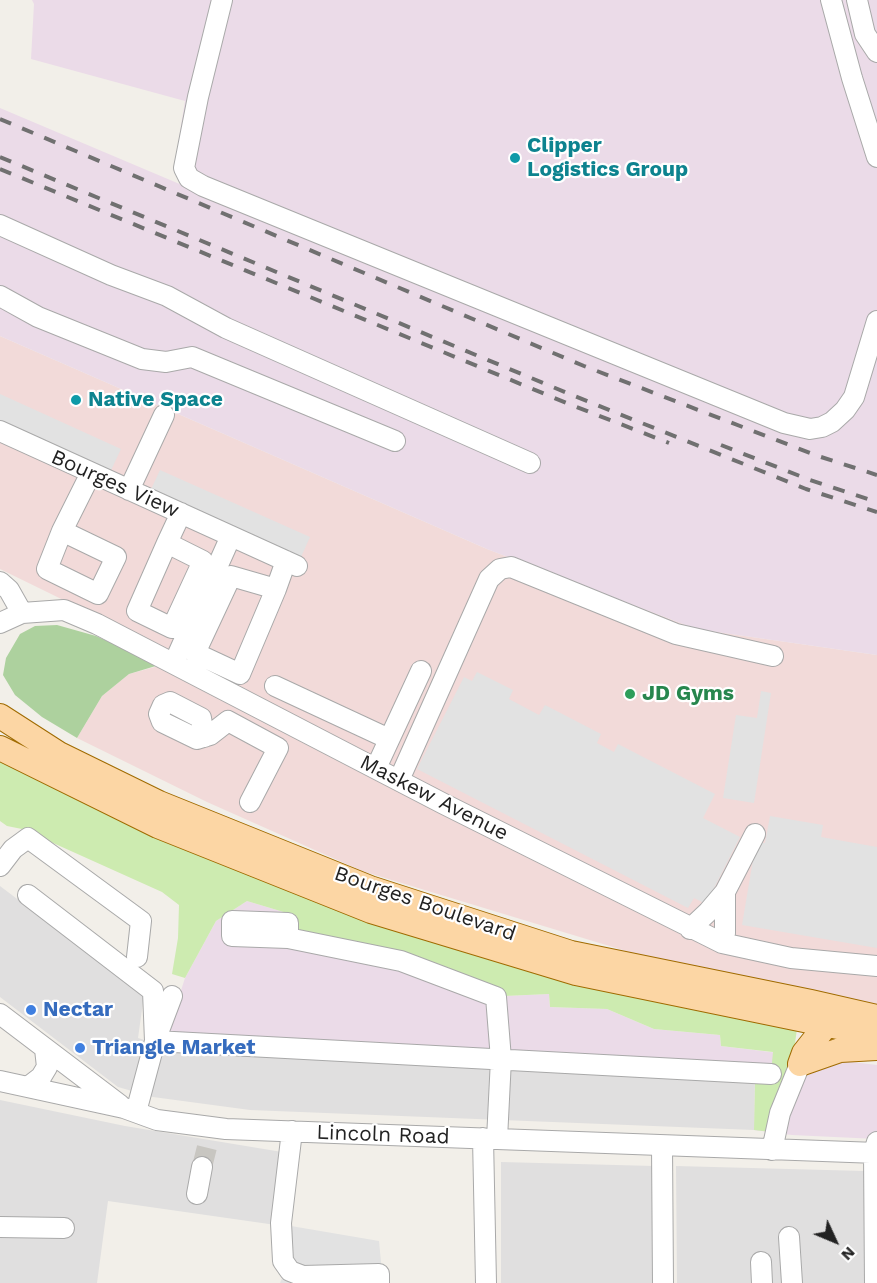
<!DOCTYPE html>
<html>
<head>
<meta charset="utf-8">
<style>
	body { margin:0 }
	#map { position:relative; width:877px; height:1283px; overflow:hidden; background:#f2efe9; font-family:"Work Sans",sans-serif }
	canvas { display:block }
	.north { position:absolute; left:805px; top:1211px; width:60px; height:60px; -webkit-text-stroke:4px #fff; paint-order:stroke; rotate:134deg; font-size:16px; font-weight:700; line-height:24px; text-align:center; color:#222 }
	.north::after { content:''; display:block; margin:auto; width:21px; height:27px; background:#222; clip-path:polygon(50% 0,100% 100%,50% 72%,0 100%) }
</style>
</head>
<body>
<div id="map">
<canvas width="877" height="1283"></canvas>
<div class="north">N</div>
</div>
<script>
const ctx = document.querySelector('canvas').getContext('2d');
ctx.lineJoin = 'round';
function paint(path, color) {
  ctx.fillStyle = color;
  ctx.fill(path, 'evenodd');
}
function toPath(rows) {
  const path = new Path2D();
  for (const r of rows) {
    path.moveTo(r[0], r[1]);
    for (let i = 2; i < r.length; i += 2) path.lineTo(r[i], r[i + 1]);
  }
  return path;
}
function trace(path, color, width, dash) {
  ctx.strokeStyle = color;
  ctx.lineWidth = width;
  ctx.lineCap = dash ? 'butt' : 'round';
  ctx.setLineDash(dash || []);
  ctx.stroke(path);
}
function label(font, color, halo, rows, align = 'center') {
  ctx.font = font + ' "Work Sans",sans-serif';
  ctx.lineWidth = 4.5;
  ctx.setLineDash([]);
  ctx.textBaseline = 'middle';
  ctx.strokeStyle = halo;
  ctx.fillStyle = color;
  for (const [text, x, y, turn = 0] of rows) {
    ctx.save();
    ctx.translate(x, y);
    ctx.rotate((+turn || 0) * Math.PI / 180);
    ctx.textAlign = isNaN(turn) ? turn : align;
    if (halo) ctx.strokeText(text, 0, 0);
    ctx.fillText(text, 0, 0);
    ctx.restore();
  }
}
const residential = toPath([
	[0,886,144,995,138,1038,173,1049,755,1082,754,1130,250,1110,153,1097,118,1087,0,997],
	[0,1100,125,1126,282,1152,276,1225,108,1201,97,1283,0,1283],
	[501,1162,654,1166,655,1283,501,1283],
	[676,1166,864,1171,865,1283,677,1283]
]);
const commercial = toPath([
	[0,336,487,549,696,629,877,655,877,1010,682,968,362,871,207,802,77,738,102,696,129,674,184,659,0,569]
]);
const industrial = toPath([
	[32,0,877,0,877,655,696,629,487,549,0,336,0,108,189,188,174,169,185,101,31,59,34,4],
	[247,901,297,916,293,928,403,954,504,996,549,994,550,1007,607,1009,654,1029,720,1035,721,1046,877,1065,877,1139,792,1135,754,1130,755,1083,163,1046,185,978,216,921]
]);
const grass = toPath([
	[0,760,797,1029,791,1071,771,1132,754,1130,755,1082,770,1083,773,1052,721,1046,720,1035,654,1029,607,1009,550,1007,549,994,504,996,403,954,292,928,297,916,247,901,216,921,185,978,172,974,178,938,179,905,162,892,22,829,7,826,0,821]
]);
const forest = toPath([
	[57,625,96,636,159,665,129,674,102,696,77,738,42,717,15,695,3,675,6,658,20,634,35,626]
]);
const parking = toPath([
	[0,394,121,449,107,479,0,431],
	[160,470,310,537,297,566,147,498],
	[477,672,513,690,509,699,539,715,545,705,601,734,597,743,614,752,618,744,715,794,703,818,740,837,706,904,694,898,688,908,417,769,464,677,472,681],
	[761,691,771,693,754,803,723,798,736,715,757,718],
	[770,816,823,825,821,837,877,847,877,948,742,925,756,842,765,843],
	[291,1226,379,1241,383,1283,280,1283,291,1256]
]);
const minorTunnel = toPath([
	[202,1167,208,1143]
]);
const minor = toPath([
	[222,0,198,97,184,168,189,178,203,186,784,423,810,429,822,427,832,422,845,410,854,397,877,321],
	[831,0,852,78,877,157],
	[857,0,865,34,877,52],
	[0,225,111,275,167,296,226,328,530,463],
	[0,296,38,317,142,359,166,362,192,357,395,441],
	[0,431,297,566],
	[129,490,164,415],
	[62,531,116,557,98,594,47,569,62,531,91,473],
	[167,543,203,561,172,628,137,611,167,543,181,513],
	[0,582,9,590,22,613],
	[276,589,231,576,195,653,240,674,276,589,286,561],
	[0,623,22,613,64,610,97,624,444,804,722,943,791,958,877,966],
	[174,663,231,536],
	[275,686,389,739],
	[204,737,201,718,170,702,163,705,159,714,162,722,197,739,210,735,228,721,278,748,250,802],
	[376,768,421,671],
	[399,780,489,579,500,569,511,567,676,634,773,656],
	[0,866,13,849,28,838,141,921,137,957],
	[28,895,153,991,155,1041,136,1112],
	[690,929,708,912,725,892,755,834],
	[288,938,288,923,232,921,232,936,288,938,401,961,496,997,501,1059,497,1139],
	[722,943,725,933,725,892],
	[172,996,155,1041,771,1074],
	[0,1014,120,1105],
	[0,1081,124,1108,157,1120,226,1129,877,1153],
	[28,1087,41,1077,47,1067,45,1049],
	[292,1131,281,1223,283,1261,290,1271,303,1276,379,1274,379,1283],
	[483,1138,486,1283],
	[662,1146,663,1283],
	[772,1150,780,1113,800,1064],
	[197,1194,202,1167],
	[0,1227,64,1228],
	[789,1237,792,1283],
	[761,1262,762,1283],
	[875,1283,874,1153,877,1142]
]);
const major = toPath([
	[0,716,59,754,159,803,370,888,571,953,811,1002,877,1017],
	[0,748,158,826,371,911,576,973,877,1035],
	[800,1064,804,1053,823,1029,839,1020],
	[800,1064,840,1050,877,1048]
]);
const rail = toPath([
	[0,119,584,366,818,456,877,475],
	[0,157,572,395,806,489,877,512],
	[0,169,569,404,669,443],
	[721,445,810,480,877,502]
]);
const markers = [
	[515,158,6,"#0f9aa8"],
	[76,400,6,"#0f9aa8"],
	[630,694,6,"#2e9e5b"],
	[31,1010,6,"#3f7fe0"],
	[80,1048,6,"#3f7fe0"]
];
const cultureNames = [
	["Clipper",527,146],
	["Logistics Group",527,170],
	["Native Space",88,400]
];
const streetNames = [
	["Bourges View",115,484,24],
	["Maskew Avenue",434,798,27],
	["Bourges Boulevard",425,904,19],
	["Lincoln Road",383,1135,2]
];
const leisureNames = [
	["JD Gyms",642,694]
];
const shopNames = [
	["Nectar",43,1010],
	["Triangle Market",92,1048]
];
paint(residential, '#e0dfdf');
paint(commercial, '#f2dad9');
paint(industrial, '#ebdbe8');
paint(grass, '#cdebb0');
paint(forest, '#add19e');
paint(parking, '#e2e2e2');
trace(minorTunnel, '#c8c6c1', 20, [20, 10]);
trace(minor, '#a9a9a9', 22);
trace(major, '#a06b00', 26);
trace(minor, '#fff', 20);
trace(major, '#fcd6a4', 24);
trace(rail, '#707070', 4, [12, 12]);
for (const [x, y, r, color] of markers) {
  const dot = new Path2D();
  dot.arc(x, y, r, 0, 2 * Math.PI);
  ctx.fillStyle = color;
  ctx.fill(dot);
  trace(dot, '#fff', 2);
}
label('bold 21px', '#0d838f', '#fff', cultureNames, 'left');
label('21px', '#222', '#fff', streetNames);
label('bold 21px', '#27864d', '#fff', leisureNames, 'left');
label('bold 21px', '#366cbe', '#fff', shopNames, 'left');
</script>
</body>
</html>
